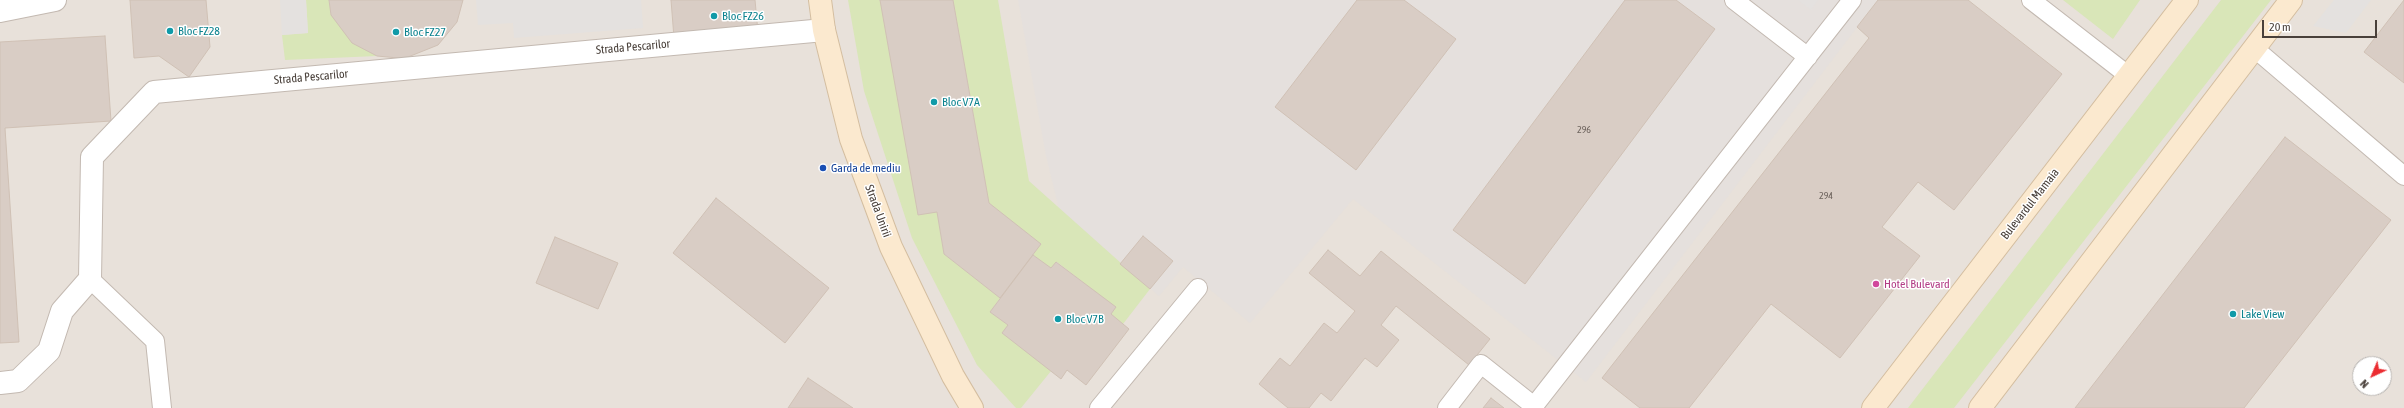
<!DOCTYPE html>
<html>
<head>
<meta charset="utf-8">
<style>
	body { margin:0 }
	#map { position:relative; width:2404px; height:408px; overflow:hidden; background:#f5f0ec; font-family:"Asap Condensed",sans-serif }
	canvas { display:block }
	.north { position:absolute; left:2352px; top:356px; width:40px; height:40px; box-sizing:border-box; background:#fff; border:1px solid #b6b3b0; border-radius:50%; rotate:224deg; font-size:11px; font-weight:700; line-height:16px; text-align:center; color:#49403a }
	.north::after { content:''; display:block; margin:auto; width:14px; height:18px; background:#eb2c31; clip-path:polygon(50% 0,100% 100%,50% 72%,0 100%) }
	.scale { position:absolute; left:2262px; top:20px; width:115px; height:18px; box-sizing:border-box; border:2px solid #49403a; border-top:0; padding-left:5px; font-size:12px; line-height:14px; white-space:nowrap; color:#49403a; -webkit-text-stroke:3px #fff; paint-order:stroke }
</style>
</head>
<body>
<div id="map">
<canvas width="2404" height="408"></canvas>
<div class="north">N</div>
<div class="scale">20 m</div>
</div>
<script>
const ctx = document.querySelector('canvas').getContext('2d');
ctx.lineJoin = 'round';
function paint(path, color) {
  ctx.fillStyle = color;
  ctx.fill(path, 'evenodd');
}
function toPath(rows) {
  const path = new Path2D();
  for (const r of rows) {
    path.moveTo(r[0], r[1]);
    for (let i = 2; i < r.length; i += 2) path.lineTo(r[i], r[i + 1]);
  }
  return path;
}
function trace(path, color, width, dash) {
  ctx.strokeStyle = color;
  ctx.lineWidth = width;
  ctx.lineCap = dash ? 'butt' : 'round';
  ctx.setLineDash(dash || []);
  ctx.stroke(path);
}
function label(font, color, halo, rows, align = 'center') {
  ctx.font = font + ' "Asap Condensed",sans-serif';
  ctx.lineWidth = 3;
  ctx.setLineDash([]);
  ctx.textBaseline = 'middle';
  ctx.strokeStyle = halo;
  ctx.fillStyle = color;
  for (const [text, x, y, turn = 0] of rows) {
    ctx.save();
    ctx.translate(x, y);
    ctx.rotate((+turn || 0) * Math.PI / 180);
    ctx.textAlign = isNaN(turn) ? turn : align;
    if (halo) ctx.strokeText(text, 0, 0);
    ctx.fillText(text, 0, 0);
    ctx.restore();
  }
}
const residential = toPath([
	[0,0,2404,0,2404,408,0,408],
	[2360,364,2384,364,2384,388,2360,388]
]);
const industrial = toPath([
	[1018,0,1878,0,1586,382,1353,199,1250,323,1183,267,1159,296,1059,209,1046,156]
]);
const green = toPath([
	[306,0,329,0,331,15,377,56,285,60,282,35,308,33],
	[848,0,880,0,937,212,944,254,1000,298,990,312,1008,325,1002,333,1051,371,1021,408,1016,408,977,365,912,238,864,91],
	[953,0,998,0,1029,181,1150,289,1123,324,1111,314,1115,307,1057,262,1051,268,1033,255,1041,244,989,203],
	[2063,0,2140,0,2113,39],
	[2221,0,2271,0,1954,408,1908,408]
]);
const parking = toPath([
	[280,0,306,0,308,33,282,35],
	[476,0,641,0,643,28,514,38,513,23,478,25],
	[1798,0,1818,0,1811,10],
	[2334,0,2371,0,2346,33,2313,26]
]);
const building = toPath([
	[130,0,206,0,210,47,189,77,159,56,134,58,130,0],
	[329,0,463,0,457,22,438,45,408,57,398,58,377,56,352,43,331,15,329,0],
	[671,0,755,0,758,32,674,38,671,0],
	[880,0,953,0,989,203,1041,244,1000,298,944,254,937,212,918,215,880,0],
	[1357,0,1404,0,1456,39,1356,170,1275,107,1357,0],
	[1625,0,1676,0,1715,29,1525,284,1453,230,1625,0],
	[1878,0,1968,0,2062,74,1954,210,1918,182,1882,227,1920,256,1840,358,1771,304,1689,408,1640,408,1602,378,1869,38,1857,27,1878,0],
	[2404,0,2404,83,2364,52,2404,0],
	[105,36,111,121,5,128,19,342,0,343,0,42,105,36],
	[2285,137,2391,220,2244,408,2075,408,2285,137],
	[716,198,829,288,785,343,673,253,716,198],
	[1143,236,1173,261,1150,289,1120,264,1143,236],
	[555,237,618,263,598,309,536,283,555,237],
	[1328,250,1360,276,1381,251,1490,339,1469,365,1396,306,1381,325,1399,340,1377,367,1365,358,1331,401,1321,393,1309,408,1288,408,1259,384,1280,358,1290,366,1324,323,1337,333,1355,311,1309,273,1328,250],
	[1033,255,1051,268,1056,262,1116,307,1111,314,1129,329,1086,385,1067,370,1061,379,1002,333,1008,325,990,312,1033,255],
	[808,378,853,408,788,408,808,378],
	[1491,398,1504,408,1483,408,1491,398]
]);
const lane = toPath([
	[1734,0,1808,57],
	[2031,0,2129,76],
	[2254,48,2404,176],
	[90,279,155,341,162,408],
	[1099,408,1198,288],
	[1447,408,1481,364,1534,406,1852,0]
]);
const street = toPath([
	[0,11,55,0],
	[0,383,18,381,49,351,62,311,90,279,92,157,154,92,824,30]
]);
const secondary = toPath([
	[820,0,824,30,851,139,891,247,953,376,972,408],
	[1873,408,2187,0],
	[1980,408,2291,0]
]);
const markers = [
	[714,16,4,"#0f9aa8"],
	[170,31,4,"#0f9aa8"],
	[396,32,4,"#0f9aa8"],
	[934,102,4,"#0f9aa8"],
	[823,168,4,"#1a4fb4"],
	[1876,284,4,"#d1479c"],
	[2233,314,4,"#0f9aa8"],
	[1058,319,4,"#0f9aa8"]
];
const numberNames = [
	["296",1584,130],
	["294",1826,196]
];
const cultureNames = [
	["Bloc FZ26",722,16],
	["Bloc FZ28",178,31],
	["Bloc FZ27",404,32],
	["Bloc V7A",942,102],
	["Lake View",2241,314],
	["Bloc V7B",1066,319]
];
const streetNames = [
	["Strada Pescarilor",633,47,-5],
	["Strada Pescarilor",311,77,-5],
	["Bulevardul Mamaia",2030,204,-52],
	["Strada Unirii",878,211,70]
];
const transitNames = [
	["Garda de mediu",831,168]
];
const hotelNames = [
	["Hotel Bulevard",1884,284]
];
paint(residential, '#e8e1da');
paint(industrial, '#e5e0dd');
paint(green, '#d9e6b8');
paint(parking, '#e4e1df');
paint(building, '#d9cdc5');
trace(building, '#d0c1b5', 1);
trace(lane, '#c3b9b1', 20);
trace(street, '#c3b9b1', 24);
trace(secondary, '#d4bea0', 24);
trace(lane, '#fff', 18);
trace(street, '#fff', 22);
trace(secondary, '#fbe9cf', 22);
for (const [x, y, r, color] of markers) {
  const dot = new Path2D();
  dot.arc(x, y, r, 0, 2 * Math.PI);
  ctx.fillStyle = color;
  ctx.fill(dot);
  trace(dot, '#fff', 1.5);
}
label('10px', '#6d635d', null, numberNames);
label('12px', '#0d838f', '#fff', cultureNames, 'left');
label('12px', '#49403a', '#fff', streetNames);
label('12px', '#164399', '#fff', transitNames, 'left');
label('12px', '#b23c85', '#fff', hotelNames, 'left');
</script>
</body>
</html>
